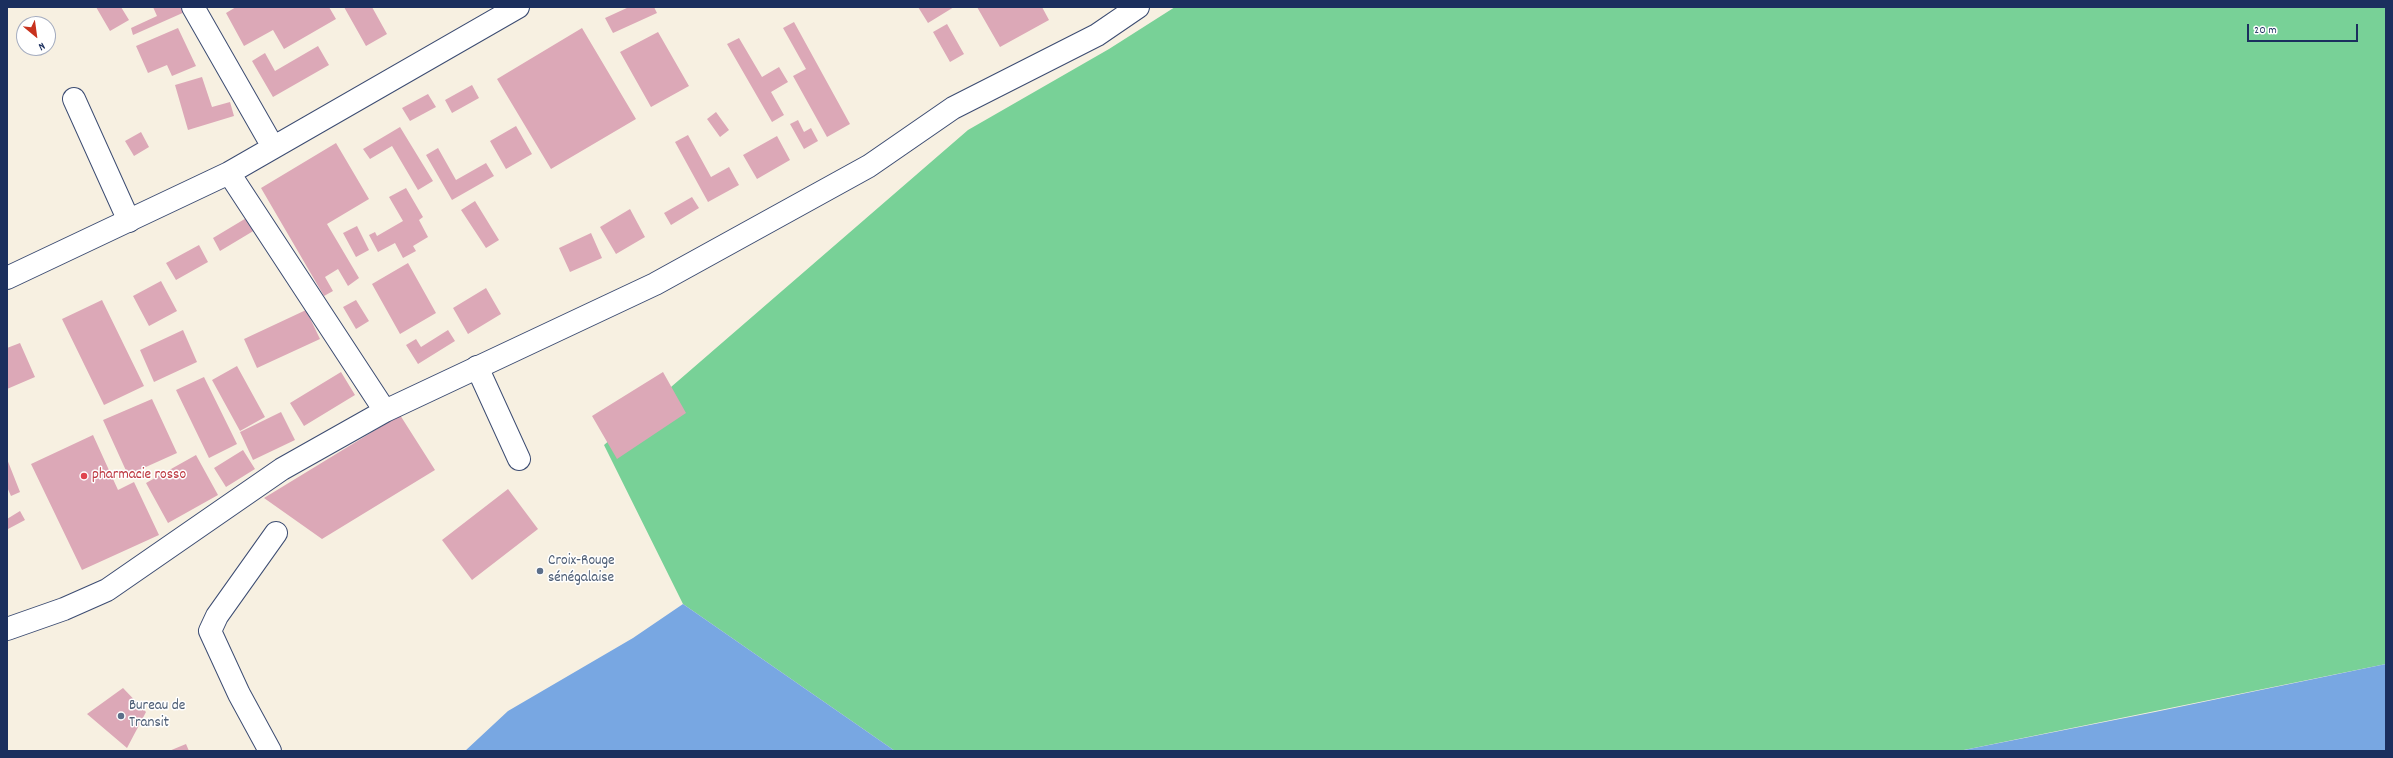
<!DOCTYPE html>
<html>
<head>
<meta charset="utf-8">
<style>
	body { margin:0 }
	#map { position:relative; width:2393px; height:758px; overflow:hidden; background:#f7f0e1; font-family:Dekko,sans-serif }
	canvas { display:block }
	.frame { position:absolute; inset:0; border:8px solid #1b2f5e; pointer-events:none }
	.north { position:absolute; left:16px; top:16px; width:40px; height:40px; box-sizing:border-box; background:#fff; border:1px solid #a4acbf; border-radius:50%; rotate:151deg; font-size:11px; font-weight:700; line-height:16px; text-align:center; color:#1b2f5e }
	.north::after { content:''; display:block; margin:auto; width:14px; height:18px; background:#c8321e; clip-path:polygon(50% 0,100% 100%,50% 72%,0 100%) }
	.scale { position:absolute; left:2247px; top:24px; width:111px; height:18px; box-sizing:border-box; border:2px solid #1b2f5e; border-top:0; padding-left:5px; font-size:12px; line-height:14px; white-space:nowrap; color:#1b2f5e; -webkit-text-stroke:3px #fff; paint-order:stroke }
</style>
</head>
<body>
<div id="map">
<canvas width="2393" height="758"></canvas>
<div class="frame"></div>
<div class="north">N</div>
<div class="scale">20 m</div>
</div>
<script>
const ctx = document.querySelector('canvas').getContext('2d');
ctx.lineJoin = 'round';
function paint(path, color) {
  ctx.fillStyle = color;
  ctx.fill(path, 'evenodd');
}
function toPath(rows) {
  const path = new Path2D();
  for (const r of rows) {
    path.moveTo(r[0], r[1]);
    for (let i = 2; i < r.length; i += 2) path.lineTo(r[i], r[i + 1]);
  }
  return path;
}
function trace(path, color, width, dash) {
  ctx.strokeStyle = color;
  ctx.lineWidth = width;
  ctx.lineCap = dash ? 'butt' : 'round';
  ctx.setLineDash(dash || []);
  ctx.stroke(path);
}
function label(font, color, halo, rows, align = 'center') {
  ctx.font = font + ' Dekko,sans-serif';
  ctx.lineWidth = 3;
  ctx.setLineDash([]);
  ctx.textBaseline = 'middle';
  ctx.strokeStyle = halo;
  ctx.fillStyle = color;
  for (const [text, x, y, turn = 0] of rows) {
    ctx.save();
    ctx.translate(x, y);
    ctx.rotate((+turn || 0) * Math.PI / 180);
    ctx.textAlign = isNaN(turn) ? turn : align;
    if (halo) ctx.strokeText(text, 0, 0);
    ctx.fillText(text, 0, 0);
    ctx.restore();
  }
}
const green = toPath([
	[1175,7,2386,7,2386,664,1959,751,895,751,683,604,604,445,968,130,1109,49]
]);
const water = toPath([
	[683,604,895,751,465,751,508,711,633,638],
	[2386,664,2386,751,1959,751,2155,712]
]);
const building = toPath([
	[96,7,121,7,129,20,110,31],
	[153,7,185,7,187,11,133,35,131,28,157,16],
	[236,7,329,7,336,19,284,49,273,30,244,46,226,13],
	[344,7,372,7,387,34,366,46],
	[629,7,654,7,657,13,613,33,605,18],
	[918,7,954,7,928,23],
	[977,7,1042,7,1049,20,1000,47],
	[794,22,850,124,827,137,793,76,806,69,783,28],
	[947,24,964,54,950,62,933,32],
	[178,28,196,66,172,76,167,65,148,73,136,46],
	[582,28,636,119,551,169,497,79],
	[658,32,689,86,651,107,620,52],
	[739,38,762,77,779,67,788,82,771,92,784,115,772,122,727,44],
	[318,46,329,65,273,97,252,61,265,53,275,71],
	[202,77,212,107,230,102,234,116,188,130,175,85],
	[472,85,479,98,452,113,445,100],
	[428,94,436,107,410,121,402,108],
	[716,112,729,130,720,137,707,119],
	[798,120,804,132,811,128,818,141,804,149,790,124],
	[516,126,532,154,506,169,490,141],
	[400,127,433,181,418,190,392,146,370,159,363,149],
	[141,132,149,147,134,156,125,141],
	[688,135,711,177,729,167,739,185,708,202,675,142],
	[777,136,790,160,757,179,743,155],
	[336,143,369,199,327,224,359,278,348,286,338,269,325,277,333,291,324,296,261,188],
	[438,148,456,180,486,163,494,176,452,200,426,155],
	[406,188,423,217,419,220,428,237,413,246,416,251,403,258,395,243,378,252,369,235,375,232,377,236,403,221,389,197],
	[692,197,699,208,671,225,664,213],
	[475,201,499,240,486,248,461,210],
	[630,209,645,237,616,254,600,227],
	[248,217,255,230,220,251,213,238],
	[357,226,369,250,356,257,343,233],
	[591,233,602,258,570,272,559,248],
	[199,245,208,262,176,280,166,263],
	[408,263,436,313,400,334,372,284],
	[161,281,177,311,149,326,133,296],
	[486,288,501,314,468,334,453,308],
	[102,300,144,386,104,405,62,319],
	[356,300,369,321,356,329,343,307],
	[306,310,320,339,257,368,244,339],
	[183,330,197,362,154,382,140,350],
	[448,330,455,341,418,364,406,345,416,339,421,347],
	[20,343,35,377,7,389,7,348],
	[237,366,265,417,240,431,212,380],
	[341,372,355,395,304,426,290,403],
	[663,372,686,413,617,459,592,416],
	[204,377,237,444,209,458,176,390],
	[152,399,177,453,128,475,103,420],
	[281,412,295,440,253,460,240,432],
	[400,415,435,470,322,539,264,498],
	[93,435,118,490,134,482,159,535,82,570,31,464],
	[243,450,255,469,226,487,214,468],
	[196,455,218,495,168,523,146,483],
	[7,459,20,492,11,496,7,487],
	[508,489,538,529,472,580,442,540],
	[20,511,25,520,8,529,7,519],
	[123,688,146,712,127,748,87,714],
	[186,744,189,751,169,751]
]);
const lane = toPath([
	[74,99,129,221],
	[477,367,519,459],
	[270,751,239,694,210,631,217,616,276,533]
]);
const street = toPath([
	[193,7,273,147],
	[229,173,385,411],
	[7,278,229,173,518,7],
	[7,629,64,609,107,590,282,469,385,411,655,284,869,166,953,108,1097,35,1138,7]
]);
const markers = [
	[84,476,4,"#e0444e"],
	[540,571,4,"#5c6f8a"],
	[121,716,4,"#5c6f8a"]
];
const healthNames = [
	["pharmacie rosso",92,476]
];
const serviceNames = [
	["Croix-Rouge",548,562],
	["sénégalaise",548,579],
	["Bureau de",129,707],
	["Transit",129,724]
];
paint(green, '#78d197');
paint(water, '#78a7e2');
paint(building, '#dca8b7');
trace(lane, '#3c4c72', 24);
trace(street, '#3c4c72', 24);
trace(lane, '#fff', 22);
trace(street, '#fff', 22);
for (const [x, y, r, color] of markers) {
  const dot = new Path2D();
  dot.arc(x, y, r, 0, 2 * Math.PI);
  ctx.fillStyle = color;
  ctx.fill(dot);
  trace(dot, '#fff', 1.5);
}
label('15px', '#be3a42', '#fff', healthNames, 'left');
label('15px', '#4e5e75', '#fff', serviceNames, 'left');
</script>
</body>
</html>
